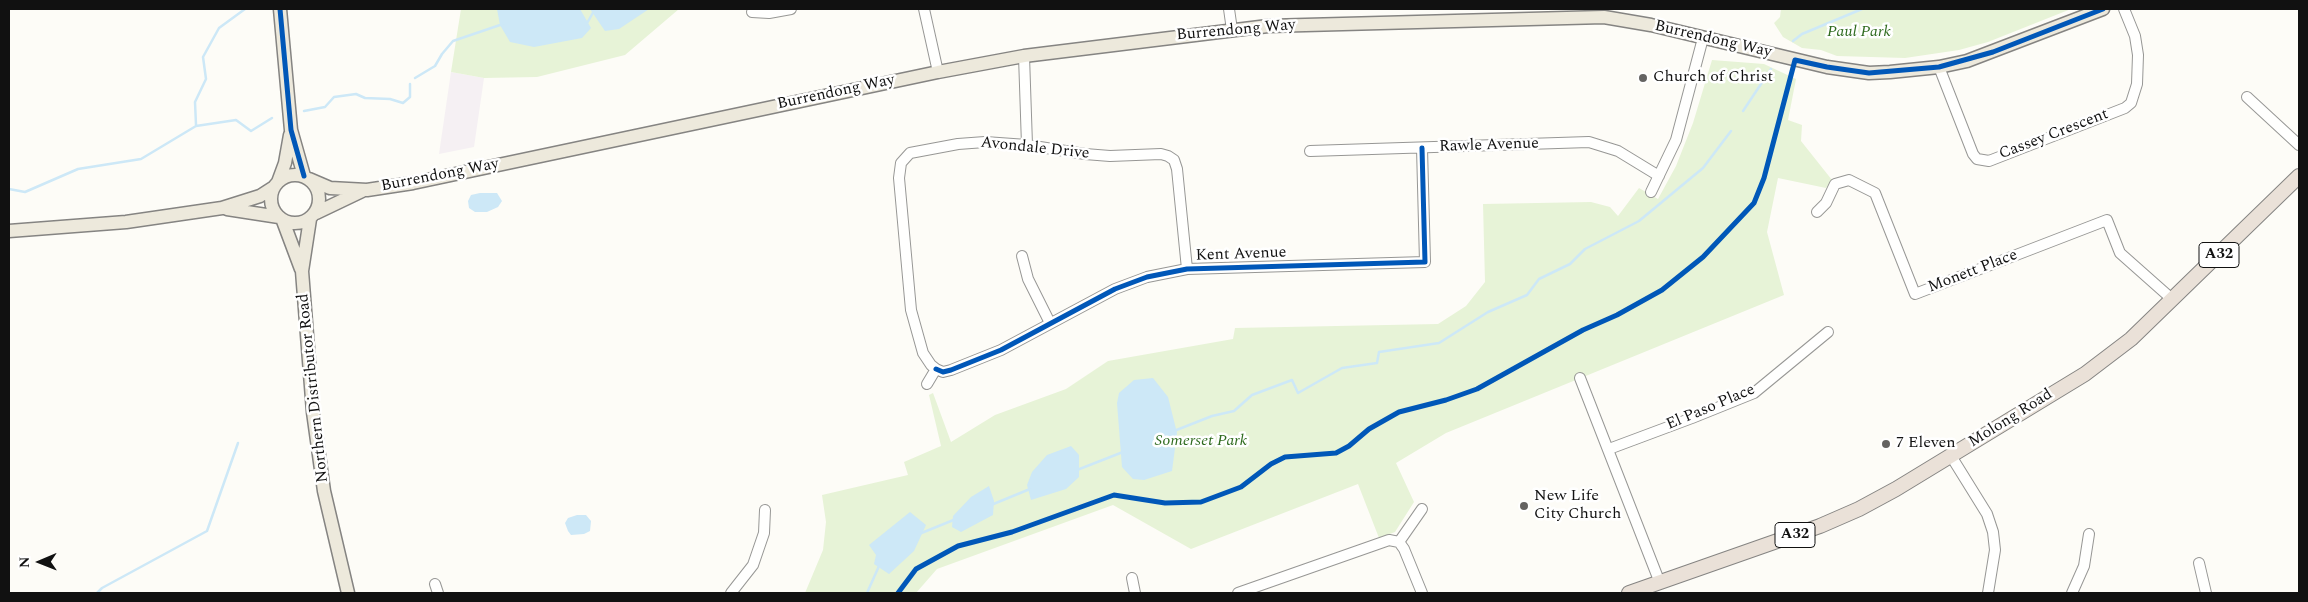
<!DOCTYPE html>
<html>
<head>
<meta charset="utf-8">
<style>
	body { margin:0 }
	#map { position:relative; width:2308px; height:602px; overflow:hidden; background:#fdfcf7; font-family:Spectral,serif }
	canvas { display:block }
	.frame { position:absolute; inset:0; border:10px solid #111; pointer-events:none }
	.north { position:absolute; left:15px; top:537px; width:50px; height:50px; -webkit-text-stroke:4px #fff; paint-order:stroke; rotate:269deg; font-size:14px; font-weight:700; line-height:20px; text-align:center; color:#111 }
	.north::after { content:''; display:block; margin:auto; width:18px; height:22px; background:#111; clip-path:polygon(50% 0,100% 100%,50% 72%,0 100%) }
</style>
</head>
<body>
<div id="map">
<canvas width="2308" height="602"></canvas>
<div class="frame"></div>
<div class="north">N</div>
</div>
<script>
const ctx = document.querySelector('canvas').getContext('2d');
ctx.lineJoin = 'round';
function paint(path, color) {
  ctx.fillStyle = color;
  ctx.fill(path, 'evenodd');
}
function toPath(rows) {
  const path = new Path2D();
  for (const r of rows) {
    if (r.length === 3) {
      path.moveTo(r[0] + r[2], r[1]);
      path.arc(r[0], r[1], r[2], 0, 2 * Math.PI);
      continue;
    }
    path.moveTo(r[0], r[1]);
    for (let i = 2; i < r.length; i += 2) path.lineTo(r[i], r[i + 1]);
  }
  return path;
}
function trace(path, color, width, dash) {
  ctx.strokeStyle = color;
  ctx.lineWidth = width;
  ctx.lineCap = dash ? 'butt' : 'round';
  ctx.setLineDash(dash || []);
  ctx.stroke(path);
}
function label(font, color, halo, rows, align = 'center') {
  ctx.font = font + ' Spectral,serif';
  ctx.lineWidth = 5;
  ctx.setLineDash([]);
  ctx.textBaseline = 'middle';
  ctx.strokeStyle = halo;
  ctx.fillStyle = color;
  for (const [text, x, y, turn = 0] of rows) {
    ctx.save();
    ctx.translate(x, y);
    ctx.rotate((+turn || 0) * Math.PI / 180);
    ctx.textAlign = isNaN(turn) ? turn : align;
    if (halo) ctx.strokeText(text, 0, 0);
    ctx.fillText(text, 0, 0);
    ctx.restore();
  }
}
const industrial = toPath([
	[451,72,484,78,474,147,439,154]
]);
const green = toPath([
	[461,9,679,9,625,55,537,77,484,78,451,72],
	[1781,9,2071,9,1988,42,1959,50,1905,58,1837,56,1821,50,1802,48,1783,37,1774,23,1780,17],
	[1712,60,1764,64,1796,79,1788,120,1802,125,1801,141,1832,180,1826,188,1778,178,1767,232,1784,295,1446,433,1396,463,1414,502,1395,532,1379,538,1358,484,1191,549,1113,505,937,569,916,593,805,593,823,550,826,522,822,495,908,475,904,462,941,446,929,395,933,393,951,442,995,415,1066,389,1108,361,1233,339,1235,328,1438,324,1466,306,1485,282,1483,204,1591,202,1610,207,1618,216,1639,188,1658,199,1676,166,1693,123]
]);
const water = toPath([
	[497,9,580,9,591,28,582,38,534,47,510,42,500,25],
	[590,9,649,9,619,29,605,31],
	[480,193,497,193,502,201,498,207,487,212,475,212,469,208,468,201,471,195],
	[1153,378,1168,397,1177,433,1172,471,1144,480,1133,479,1122,467,1117,403,1119,393,1134,380],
	[1071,446,1079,455,1079,477,1066,489,1031,500,1027,485,1032,472,1047,455],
	[989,486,994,501,993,515,961,532,952,527,953,516,971,497],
	[910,512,926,525,914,551,889,574,874,564,876,555,869,545],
	[577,515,586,515,591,521,590,531,584,534,571,535,568,531,565,523,568,518]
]);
const stream = toPath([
	[586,25,595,9],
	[1793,41,1802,34,1862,9],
	[415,78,435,66,442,54,453,41,503,24],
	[304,111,325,107,334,97,356,94,365,98,390,99,403,103,410,97,410,84],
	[1743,111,1771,69],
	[196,125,195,102,206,79,203,57,219,28,245,9],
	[9,189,25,192,78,169,141,159,196,126,236,120,251,131,272,118],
	[1174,431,1212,416,1234,411,1252,395,1292,380,1298,393,1342,368,1377,363,1379,352,1439,343,1488,312,1527,295,1539,279,1570,264,1585,249,1639,221,1703,168,1731,131],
	[1077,470,1123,452],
	[991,505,1030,489],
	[919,534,956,519],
	[97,593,102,588,207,531,238,443],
	[867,593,879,566]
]);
const minor = toPath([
	[924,9,938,72],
	[1229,9,1232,30],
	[752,12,769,13,791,9],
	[1024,56,1027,145],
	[1939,67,1973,154,1977,159,1989,161,2125,108,2131,103,2137,84,2138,55,2135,36,2124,9],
	[2247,97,2299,145],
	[1310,151,1589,142,1618,151,1659,176],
	[1651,192,1676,140,1703,38],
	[1817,212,1826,203,1835,184,1849,180,1875,193,1915,294,2107,220,2120,253,2173,300],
	[1022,256,1028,279,1050,323],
	[936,369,943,372,951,370,1001,350,1115,289,1147,277,1187,269,1425,262,1422,148],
	[1580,378,1660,583],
	[927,384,936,369,931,365,923,353,911,310,899,178,901,163,910,153,958,144,985,142,1027,145,1085,154,1110,156,1161,154,1168,156,1174,160,1177,169,1187,269],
	[1609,449,1692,418,1754,393,1828,332],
	[1951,456,1987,514,1993,532,1995,550,1988,593],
	[1399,542,1422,509],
	[2199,563,2206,593],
	[1132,578,1135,593],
	[435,584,438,593],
	[731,593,753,565,764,533,765,510],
	[1238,593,1389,540,1399,542,1404,549,1422,593],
	[2072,593,2084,566,2089,534]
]);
const major = toPath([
	[280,9,291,130,304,176],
	[295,199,24],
	[309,179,330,188,367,190,413,183,938,72,1024,56,1268,26,1604,17,1651,25,1827,67,1869,73,1890,72,1939,67,1967,61,2103,9],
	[278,182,285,163,290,135],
	[227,209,279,217],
	[316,213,362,191],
	[310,219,302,271,313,412,324,491,348,593],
	[283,221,301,269],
	[9,231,126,222,222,208,260,196,274,187]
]);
const highway = toPath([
	[1629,593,1820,526,1859,509,1896,489,2085,374,2131,339,2299,176]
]);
const cycleway = toPath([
	[280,9,291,130,304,176],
	[936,369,943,372,951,370,1001,350,1115,289,1147,277,1187,269,1425,262,1422,148],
	[898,593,916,569,958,546,1012,532,1114,495,1165,503,1201,502,1241,487,1271,464,1285,457,1336,453,1349,446,1369,429,1399,412,1446,400,1477,389,1583,330,1617,315,1662,290,1703,257,1754,203,1764,178,1795,60,1827,67,1869,73,1939,67,1993,52,2103,9]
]);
const markers = [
	[1643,78,5,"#646362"],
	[1886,444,5,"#646362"],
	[1524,506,5,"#646362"]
];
const shields = [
	[2219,255,40],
	[1795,535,40]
];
const shieldNames = [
	["A32",2219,255],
	["A32",1795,535]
];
const streetNames = [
	["Burrendong Way",1236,31,-5],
	["Burrendong Way",1713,40,13],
	["Burrendong Way",836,93,-12],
	["Cassey Crescent",2054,135,-21],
	["Rawle Avenue",1489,146,-2],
	["Avondale Drive",1035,149,6],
	["Burrendong Way",440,176,-11],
	["Kent Avenue",1241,255,-2],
	["Monett Place",1973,272,-21],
	["Northern Distributor Road",314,388,-96],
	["El Paso Place",1711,408,-23],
	["Molong Road",2011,419,-32]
];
const parkNames = [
	["Paul Park",1859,33],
	["Somerset Park",1201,442]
];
const poiNames = [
	["Church of Christ",1653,78],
	["7 Eleven",1896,444],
	["New Life",1534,497],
	["City Church",1534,515]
];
paint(industrial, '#f5f0f3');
paint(green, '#e7f3d7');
paint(water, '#cde8f7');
trace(stream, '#cde8f7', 2.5);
trace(minor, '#979795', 12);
trace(major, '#858482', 15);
trace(highway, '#858482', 16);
trace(minor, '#fffffe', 10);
trace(major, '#ede9dc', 12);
trace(highway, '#eae1d8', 14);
trace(cycleway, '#0057b8', 5);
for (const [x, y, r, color] of markers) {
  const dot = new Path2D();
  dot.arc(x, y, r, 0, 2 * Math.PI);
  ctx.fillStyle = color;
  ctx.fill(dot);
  trace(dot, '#fff', 2);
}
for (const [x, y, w] of shields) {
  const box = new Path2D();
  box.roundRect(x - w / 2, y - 12.5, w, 25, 4);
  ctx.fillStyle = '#fff';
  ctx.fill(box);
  trace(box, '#111', 1);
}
label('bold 15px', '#111', null, shieldNames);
label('16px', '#111', '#fff', streetNames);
label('italic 16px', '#2f6b1f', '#fff', parkNames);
label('16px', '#111', '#fff', poiNames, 'left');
</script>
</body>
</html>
